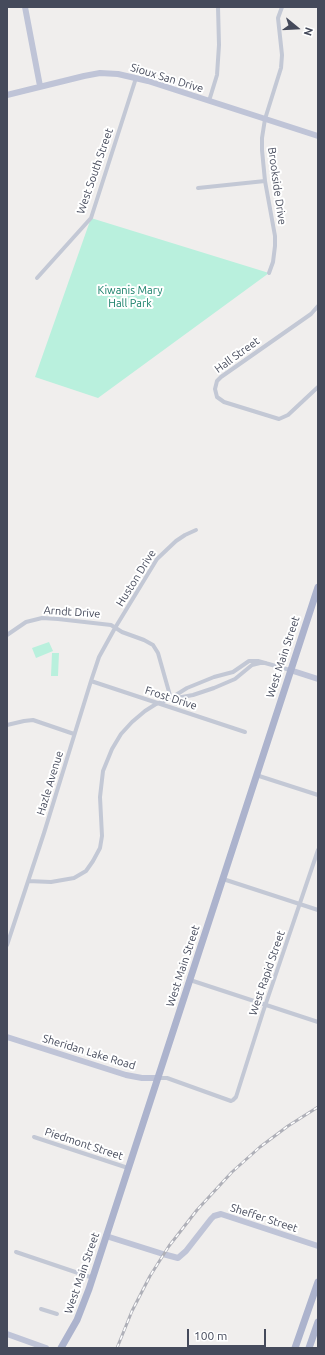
<!DOCTYPE html>
<html>
<head>
<meta charset="utf-8">
<style>
	body { margin:0 }
	#map { position:relative; width:325px; height:1355px; overflow:hidden; background:#f0eeed; font-family:Ubuntu,sans-serif }
	canvas { display:block }
	.frame { position:absolute; inset:0; border:8px solid #454a5b; pointer-events:none }
	.north { position:absolute; left:277px; top:8px; width:40px; height:40px; -webkit-text-stroke:3px #fff; paint-order:stroke; rotate:108deg; font-size:11px; font-weight:700; line-height:16px; text-align:center; color:#454a5b }
	.north::after { content:''; display:block; margin:auto; width:14px; height:18px; background:#454a5b; clip-path:polygon(50% 0,100% 100%,50% 72%,0 100%) }
	.scale { position:absolute; left:187px; top:1329px; width:79px; height:18px; box-sizing:border-box; border:2px solid #454a5b; border-top:0; padding-left:5px; font-size:12px; line-height:14px; white-space:nowrap; color:#454a5b; -webkit-text-stroke:3px #fff; paint-order:stroke }
</style>
</head>
<body>
<div id="map">
<canvas width="325" height="1355"></canvas>
<div class="frame"></div>
<div class="north">N</div>
<div class="scale">100 m</div>
</div>
<script>
const ctx = document.querySelector('canvas').getContext('2d');
ctx.lineJoin = 'round';
function paint(path, color) {
  ctx.fillStyle = color;
  ctx.fill(path, 'evenodd');
}
function toPath(rows) {
  const path = new Path2D();
  for (const r of rows) {
    path.moveTo(r[0], r[1]);
    for (let i = 2; i < r.length; i += 2) path.lineTo(r[i], r[i + 1]);
  }
  return path;
}
function trace(path, color, width, dash) {
  ctx.strokeStyle = color;
  ctx.lineWidth = width;
  ctx.lineCap = dash ? 'butt' : 'round';
  ctx.setLineDash(dash || []);
  ctx.stroke(path);
}
function label(font, color, halo, rows, align = 'center') {
  ctx.font = font + ' Ubuntu,sans-serif';
  ctx.lineWidth = 4;
  ctx.setLineDash([]);
  ctx.textBaseline = 'middle';
  ctx.strokeStyle = halo;
  ctx.fillStyle = color;
  for (const [text, x, y, turn = 0] of rows) {
    ctx.save();
    ctx.translate(x, y);
    ctx.rotate((+turn || 0) * Math.PI / 180);
    ctx.textAlign = isNaN(turn) ? turn : align;
    if (halo) ctx.strokeText(text, 0, 0);
    ctx.fillText(text, 0, 0);
    ctx.restore();
  }
}
const green = toPath([
	[91,218,269,273,98,398,35,377],
	[49,642,53,651,36,658,32,648],
	[52,653,59,653,58,676,51,676]
]);
const street = toPath([
	[209,101,217,75,219,45,218,7],
	[198,188,265,181],
	[269,273,273,262,275,246,275,236,265,181,262,150,262,138,265,119,281,68,282,55,278,18,282,7],
	[37,278,91,218,136,78],
	[318,306,311,314,221,377,217,381,215,389,217,397,224,402,279,419,288,415,318,387],
	[7,635,26,622,42,618,58,619,111,625,122,632,144,640,153,645,158,653,171,699],
	[91,681,245,732],
	[171,698,187,688,214,677,233,672,249,661,258,661,290,670],
	[7,725,24,721,33,720,74,734],
	[256,775,318,795],
	[223,879,318,910],
	[28,881,51,882,74,878,86,871,93,861,100,848,102,836,100,797,103,771,112,749,121,734,132,722,145,711,156,704,171,699,193,695,214,688,235,679,252,665,260,663,266,663],
	[7,945,44,833,91,681,99,657,115,628,157,559,176,541,185,535,196,530],
	[190,980,318,1022],
	[158,1078,167,1078,231,1101,233,1100,236,1097,263,1012,318,850],
	[34,1137,128,1168],
	[16,1252,93,1278],
	[41,1309,57,1314]
]);
const secondary = toPath([
	[25,7,40,86],
	[7,95,84,76,100,73,118,74,148,81,318,136],
	[290,670,318,679],
	[7,1037,126,1075,142,1078,157,1078],
	[106,1236,163,1254,178,1258,186,1251,211,1219,214,1216,221,1214,318,1246],
	[7,1334,46,1348]
]);
const primary = toPath([
	[61,1348,77,1320,89,1289,318,587],
	[295,1348,318,1282],
	[309,1348,318,1322]
]);
const rail = toPath([
	[117,1348,132,1311,150,1276,169,1246,197,1210,232,1172,260,1147,288,1126,318,1107]
]);
const streetNames = [
	["Sioux San Drive",167,78,17],
	["West South Street",95,171,-71],
	["Brookside Drive",277,186,82],
	["Hall Street",237,355,-36],
	["Huston Drive",136,578,-58],
	["Arndt Drive",72,612,4],
	["West Main Street",283,657,-72],
	["Frost Drive",171,698,18],
	["Hazle Avenue",50,783,-73],
	["West Main Street",183,966,-72],
	["West Rapid Street",267,973,-71],
	["Sheridan Lake Road",89,1052,17],
	["Piedmont Street",84,1144,18],
	["Sheffer Street",264,1218,18],
	["West Main Street",82,1273,-71]
];
const parkNames = [
	["Kiwanis Mary",130,290],
	["Hall Park",130,303]
];
paint(green, '#b9f0dd');
trace(street, '#c3c8d5', 4);
trace(secondary, '#bfc4d7', 6);
trace(primary, '#acb3cd', 7);
trace(rail, '#afb0b8', 3);
trace(rail, '#fff', 1.5, [4.5]);
label('11px', '#454a5b', '#fff', streetNames);
label('11px', '#147e66', '#fff', parkNames);
</script>
</body>
</html>
